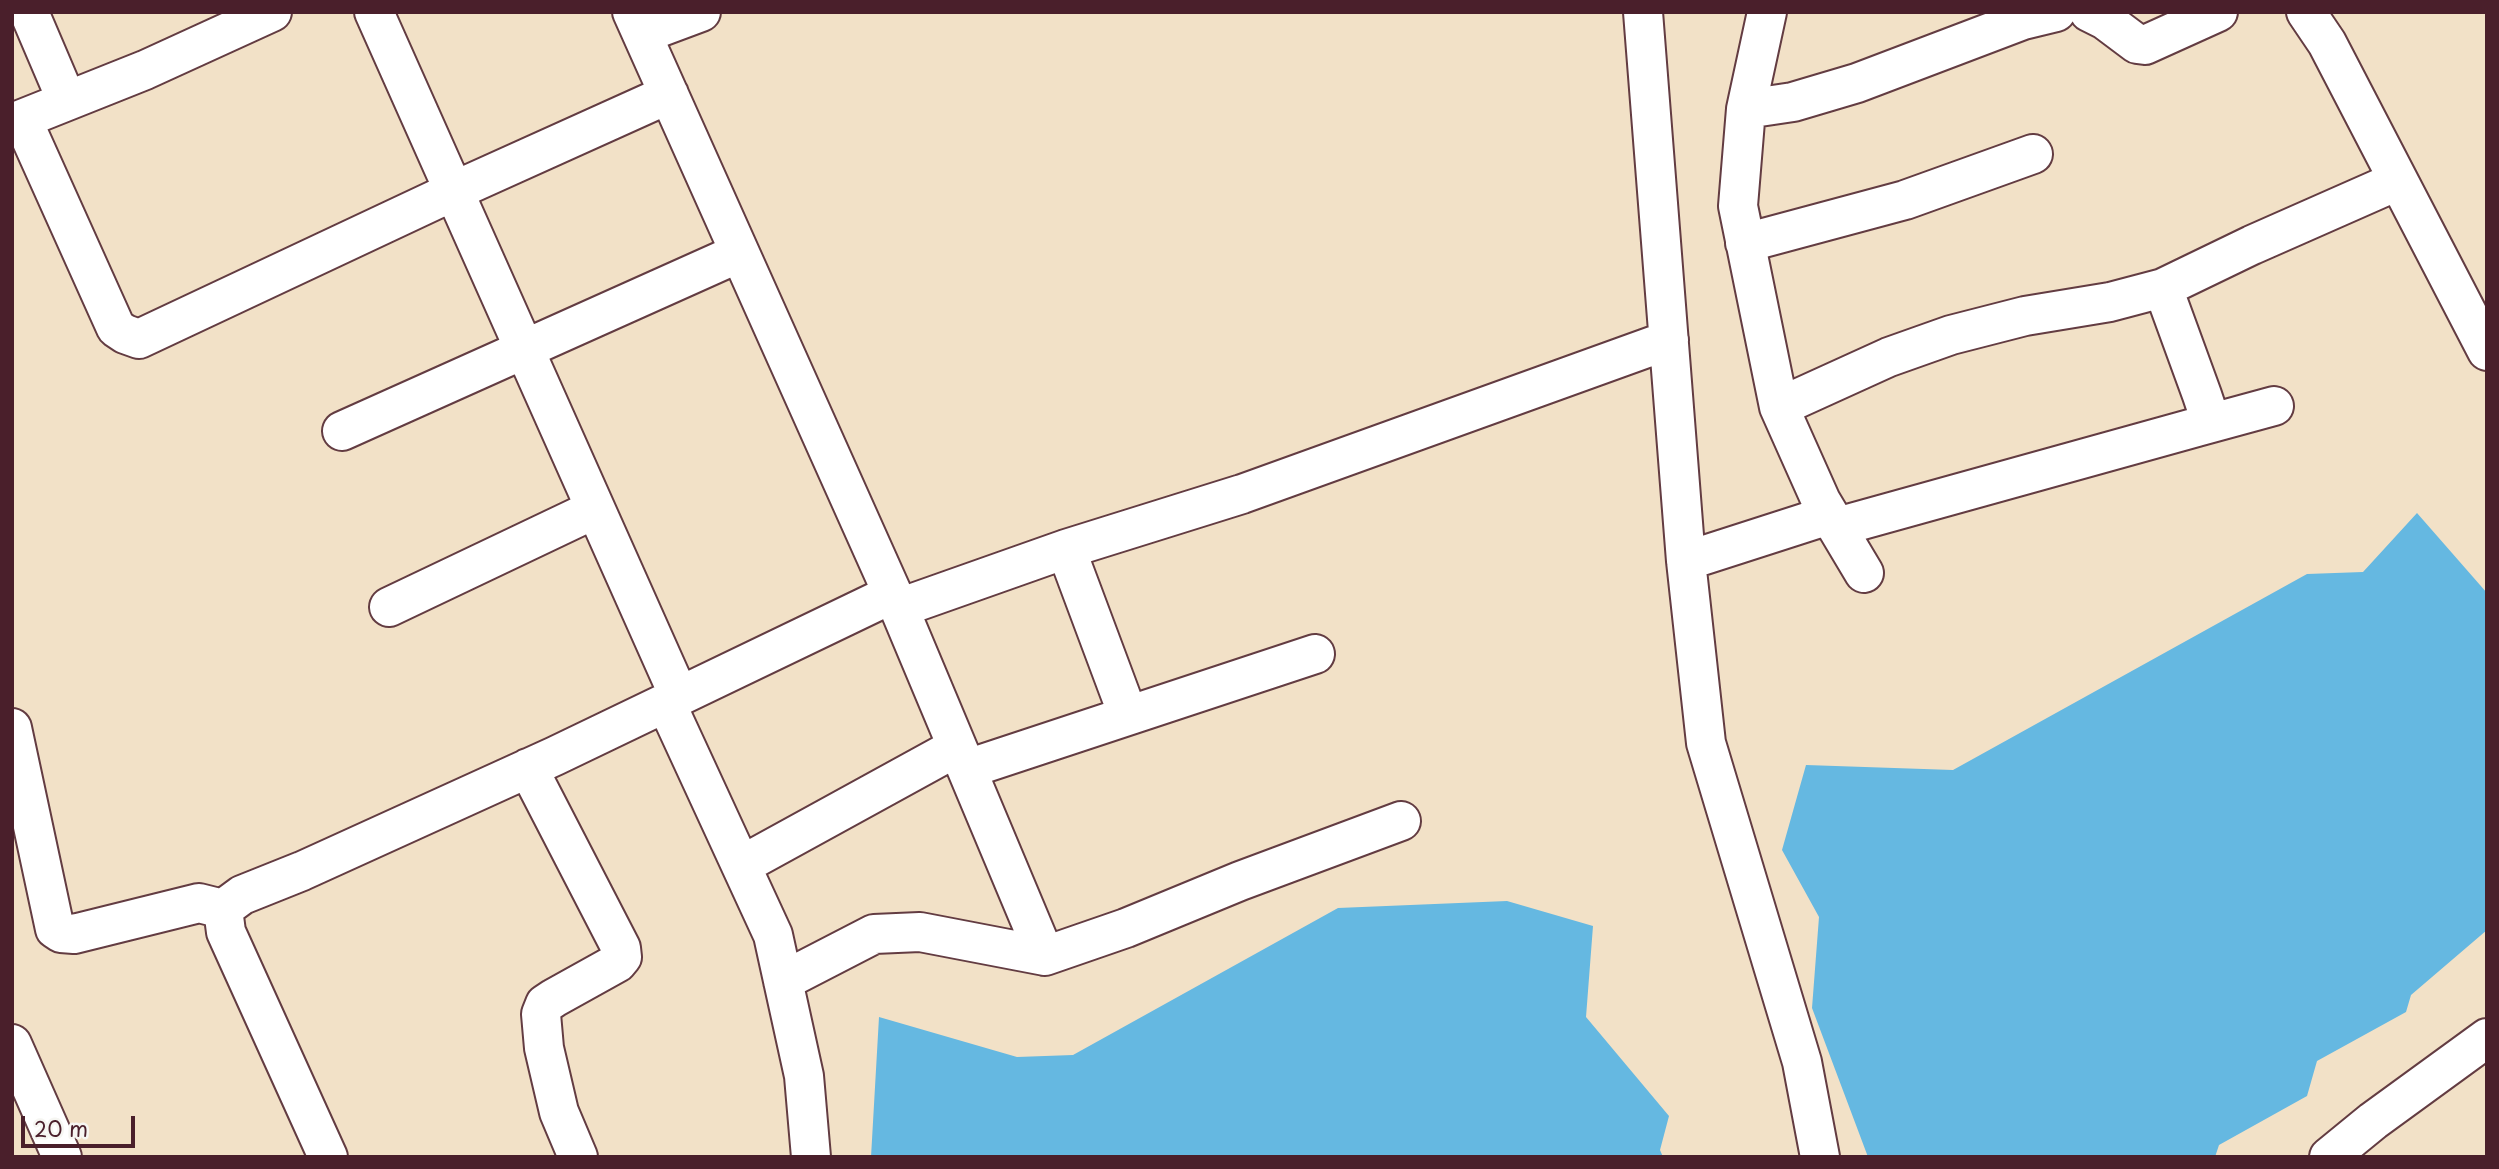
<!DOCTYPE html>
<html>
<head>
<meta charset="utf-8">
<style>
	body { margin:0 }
	#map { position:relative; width:2499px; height:1169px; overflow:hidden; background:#f2e1c7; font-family:"Playpen Sans",sans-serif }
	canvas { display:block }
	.frame { position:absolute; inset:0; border:14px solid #4a1f2b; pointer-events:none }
	.scale { position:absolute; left:21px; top:1116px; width:114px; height:32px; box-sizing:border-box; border:4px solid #4a1f2b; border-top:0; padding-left:9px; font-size:21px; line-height:24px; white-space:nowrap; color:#4a1f2b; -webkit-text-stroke:5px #f6f6f2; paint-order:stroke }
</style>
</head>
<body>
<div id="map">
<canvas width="2499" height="1169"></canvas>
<div class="frame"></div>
<div class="scale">20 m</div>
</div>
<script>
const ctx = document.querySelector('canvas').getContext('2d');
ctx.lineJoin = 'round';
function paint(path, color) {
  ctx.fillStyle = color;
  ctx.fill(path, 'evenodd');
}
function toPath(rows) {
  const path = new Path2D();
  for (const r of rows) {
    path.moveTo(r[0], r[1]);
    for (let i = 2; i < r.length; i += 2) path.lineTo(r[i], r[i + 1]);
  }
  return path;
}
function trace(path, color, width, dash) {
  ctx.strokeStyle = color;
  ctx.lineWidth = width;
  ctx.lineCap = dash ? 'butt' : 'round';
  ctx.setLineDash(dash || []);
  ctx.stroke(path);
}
const water = toPath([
	[2417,513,2487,593,2487,930,2411,995,2406,1012,2317,1061,2307,1096,2219,1145,2215,1157,1868,1157,1812,1008,1819,917,1782,850,1806,765,1953,770,2307,574,2363,572],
	[1507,901,1593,926,1586,1017,1669,1116,1660,1150,1663,1157,871,1157,879,1017,1017,1057,1073,1055,1338,908]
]);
const minor = toPath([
	[29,12,67,101],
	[374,12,679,696],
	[632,12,899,608,1066,549,1242,494,1669,340],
	[1643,12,1686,561,1706,743,1802,1062,1820,1157],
	[1767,12,1746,109,1738,206,1779,407,1821,501,1864,573],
	[2089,12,2105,20,2137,44,2145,45,2218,12],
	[2306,12,2327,43,2487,351],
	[642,34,701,12],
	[1746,109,1793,102,1857,83,2023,20,2056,12],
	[22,119,116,328,125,334,139,339,454,191,669,94],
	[12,123,145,70,272,12],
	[1745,243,1905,200,2033,154],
	[1779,407,1889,357,1951,335,2025,316,2110,302,2163,288,2252,245,2397,181],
	[2197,427,2274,406],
	[342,431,739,253],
	[1837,527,2197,427,2205,421,2209,416,2202,395,2163,288],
	[1066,549,1128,715],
	[1686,561,1829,515],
	[389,607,595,509],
	[899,608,1045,956],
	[666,703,773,935,804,1076,811,1157],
	[12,728,55,929,61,933,74,934,199,903,223,909],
	[528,768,621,948,622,957,617,963,554,998,545,1004,541,1014,544,1048,559,1112,578,1157],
	[967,769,1315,654],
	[742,865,957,747],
	[783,981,874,934,920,932,1045,956,1126,928,1240,881,1401,821],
	[12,1044,62,1157],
	[328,1157,226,932,223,909,242,895,302,871,555,756,892,594],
	[2329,1157,2373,1121,2487,1038]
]);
paint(water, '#65b8e1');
trace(minor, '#633c42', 42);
trace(minor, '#fff', 38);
</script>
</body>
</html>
